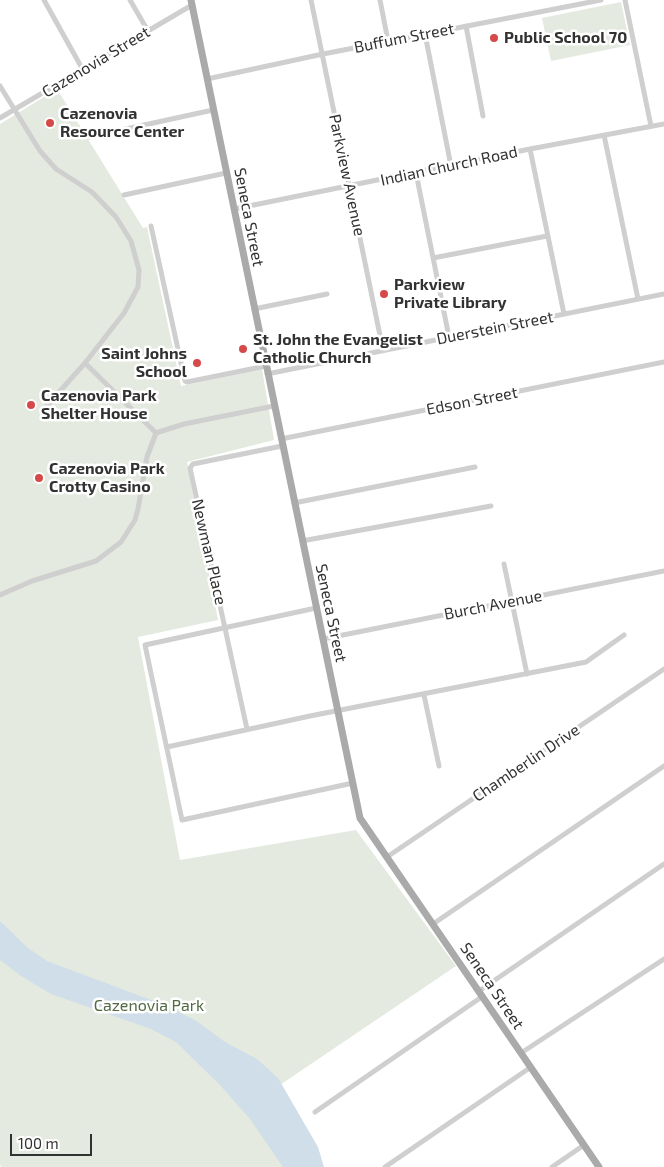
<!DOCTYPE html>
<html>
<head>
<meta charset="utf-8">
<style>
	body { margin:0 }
	#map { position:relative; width:664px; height:1167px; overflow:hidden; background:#fff; font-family:"Exo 2",sans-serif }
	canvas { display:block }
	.scale { position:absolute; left:10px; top:1134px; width:82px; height:22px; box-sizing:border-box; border:2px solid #323232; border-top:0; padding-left:6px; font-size:15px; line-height:18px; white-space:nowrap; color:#323232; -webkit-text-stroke:4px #fff; paint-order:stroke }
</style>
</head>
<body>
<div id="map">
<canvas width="664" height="1167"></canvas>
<div class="scale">100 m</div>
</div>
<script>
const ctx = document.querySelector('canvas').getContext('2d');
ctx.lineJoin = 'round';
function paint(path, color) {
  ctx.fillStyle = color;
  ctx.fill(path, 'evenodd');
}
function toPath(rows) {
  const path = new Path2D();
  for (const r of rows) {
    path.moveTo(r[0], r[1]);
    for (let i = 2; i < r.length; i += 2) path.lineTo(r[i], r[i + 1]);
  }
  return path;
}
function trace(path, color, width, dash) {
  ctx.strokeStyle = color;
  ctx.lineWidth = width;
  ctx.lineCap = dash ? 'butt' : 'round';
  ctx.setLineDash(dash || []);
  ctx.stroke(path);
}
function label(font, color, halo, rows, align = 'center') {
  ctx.font = font + ' "Exo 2",sans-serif';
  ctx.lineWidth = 5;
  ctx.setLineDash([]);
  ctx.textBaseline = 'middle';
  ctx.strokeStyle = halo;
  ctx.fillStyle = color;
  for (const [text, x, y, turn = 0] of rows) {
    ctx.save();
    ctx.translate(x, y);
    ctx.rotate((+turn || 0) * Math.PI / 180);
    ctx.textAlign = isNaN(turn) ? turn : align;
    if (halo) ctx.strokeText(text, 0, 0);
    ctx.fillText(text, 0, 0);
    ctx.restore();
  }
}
const green = toPath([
	[621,2,630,45,551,61,542,18],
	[57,89,143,228,147,227,181,386,262,369,274,440,187,462,218,620,138,637,180,860,356,830,456,966,271,1091,293,1167,1,1167,0,1164,0,124]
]);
const water = toPath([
	[0,921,28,948,47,961,162,1004,195,1020,225,1042,257,1059,278,1078,318,1147,324,1167,283,1167,250,1119,220,1085,176,1042,151,1029,51,994,21,976,0,960]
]);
const minor = toPath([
	[44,0,83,70],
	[130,0,148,31],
	[311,0,383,350],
	[380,0,388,41],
	[625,0,651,126],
	[466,26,483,116],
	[425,34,451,166],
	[207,79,323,54,601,0],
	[0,86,40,151,56,169,92,192,116,217,131,241,139,270,138,287,124,313,85,363,44,409],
	[0,118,192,5],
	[604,135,638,299],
	[89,137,213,110],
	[530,149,564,314],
	[416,173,449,337],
	[124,195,226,173],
	[234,209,530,149,664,124],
	[151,226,185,381,187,382,266,366],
	[433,258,547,236],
	[254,309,327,294],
	[85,363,156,433],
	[267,374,664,294],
	[156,433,184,424,274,406],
	[281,439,664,362],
	[294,503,475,467],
	[302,541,491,506],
	[504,564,527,674],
	[0,595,32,581,96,561,121,542,135,520,138,509,147,457,156,433],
	[316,608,145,645,182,820,353,783],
	[323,639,664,571],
	[424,695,439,766],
	[247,729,190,468,193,464,282,446],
	[167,747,310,716,586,662,624,635],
	[387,857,664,669],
	[433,924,664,766],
	[479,991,664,864],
	[521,1053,664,959],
	[315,1112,483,996],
	[385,1167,531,1067],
	[552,1167,584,1145]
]);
const major = toPath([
	[191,0,360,818,599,1167]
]);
const markers = [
	[494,38,5,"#d54948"],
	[50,123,5,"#d54948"],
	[384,294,5,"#d54948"],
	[243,349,5,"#d54948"],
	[197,363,5,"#d54948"],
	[31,405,5,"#d54948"],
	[39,478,5,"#d54948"]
];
const streetNames = [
	["Buffum Street",404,38,-11],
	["Cazenovia Street",96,62,-31],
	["Indian Church Road",449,166,-12],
	["Parkview Avenue",347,175,78],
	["Seneca Street",249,217,79],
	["Duerstein Street",495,328,-11],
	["Edson Street",472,401,-11],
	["Newman Place",209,552,77],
	["Burch Avenue",493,605,-11],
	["Seneca Street",331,613,78],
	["Chamberlin Drive",526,763,-34],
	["Seneca Street",492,986,56]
];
const poiNames = [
	["Public School 70",504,38],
	["Cazenovia",60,114],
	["Resource Center",60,132],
	["Parkview",394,285],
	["Private Library",394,303],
	["St. John the Evangelist",253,340],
	["Catholic Church",253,358],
	["Saint Johns",187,354,"right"],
	["School",187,372,"right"],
	["Cazenovia Park",41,396],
	["Shelter House",41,414],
	["Cazenovia Park",49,469],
	["Crotty Casino",49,487]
];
const parkNames = [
	["Cazenovia Park",149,1006]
];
paint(green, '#e4eadf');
paint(water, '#d0deea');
trace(minor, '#cfcfcf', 5);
trace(major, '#aaa', 7);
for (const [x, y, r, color] of markers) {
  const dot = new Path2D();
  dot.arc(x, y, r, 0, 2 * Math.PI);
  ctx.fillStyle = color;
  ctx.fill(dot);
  trace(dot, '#fff', 2);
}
label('16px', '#323232', '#fff', streetNames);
label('bold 16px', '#323232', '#fff', poiNames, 'left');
label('16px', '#526a43', '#fff', parkNames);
</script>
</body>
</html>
